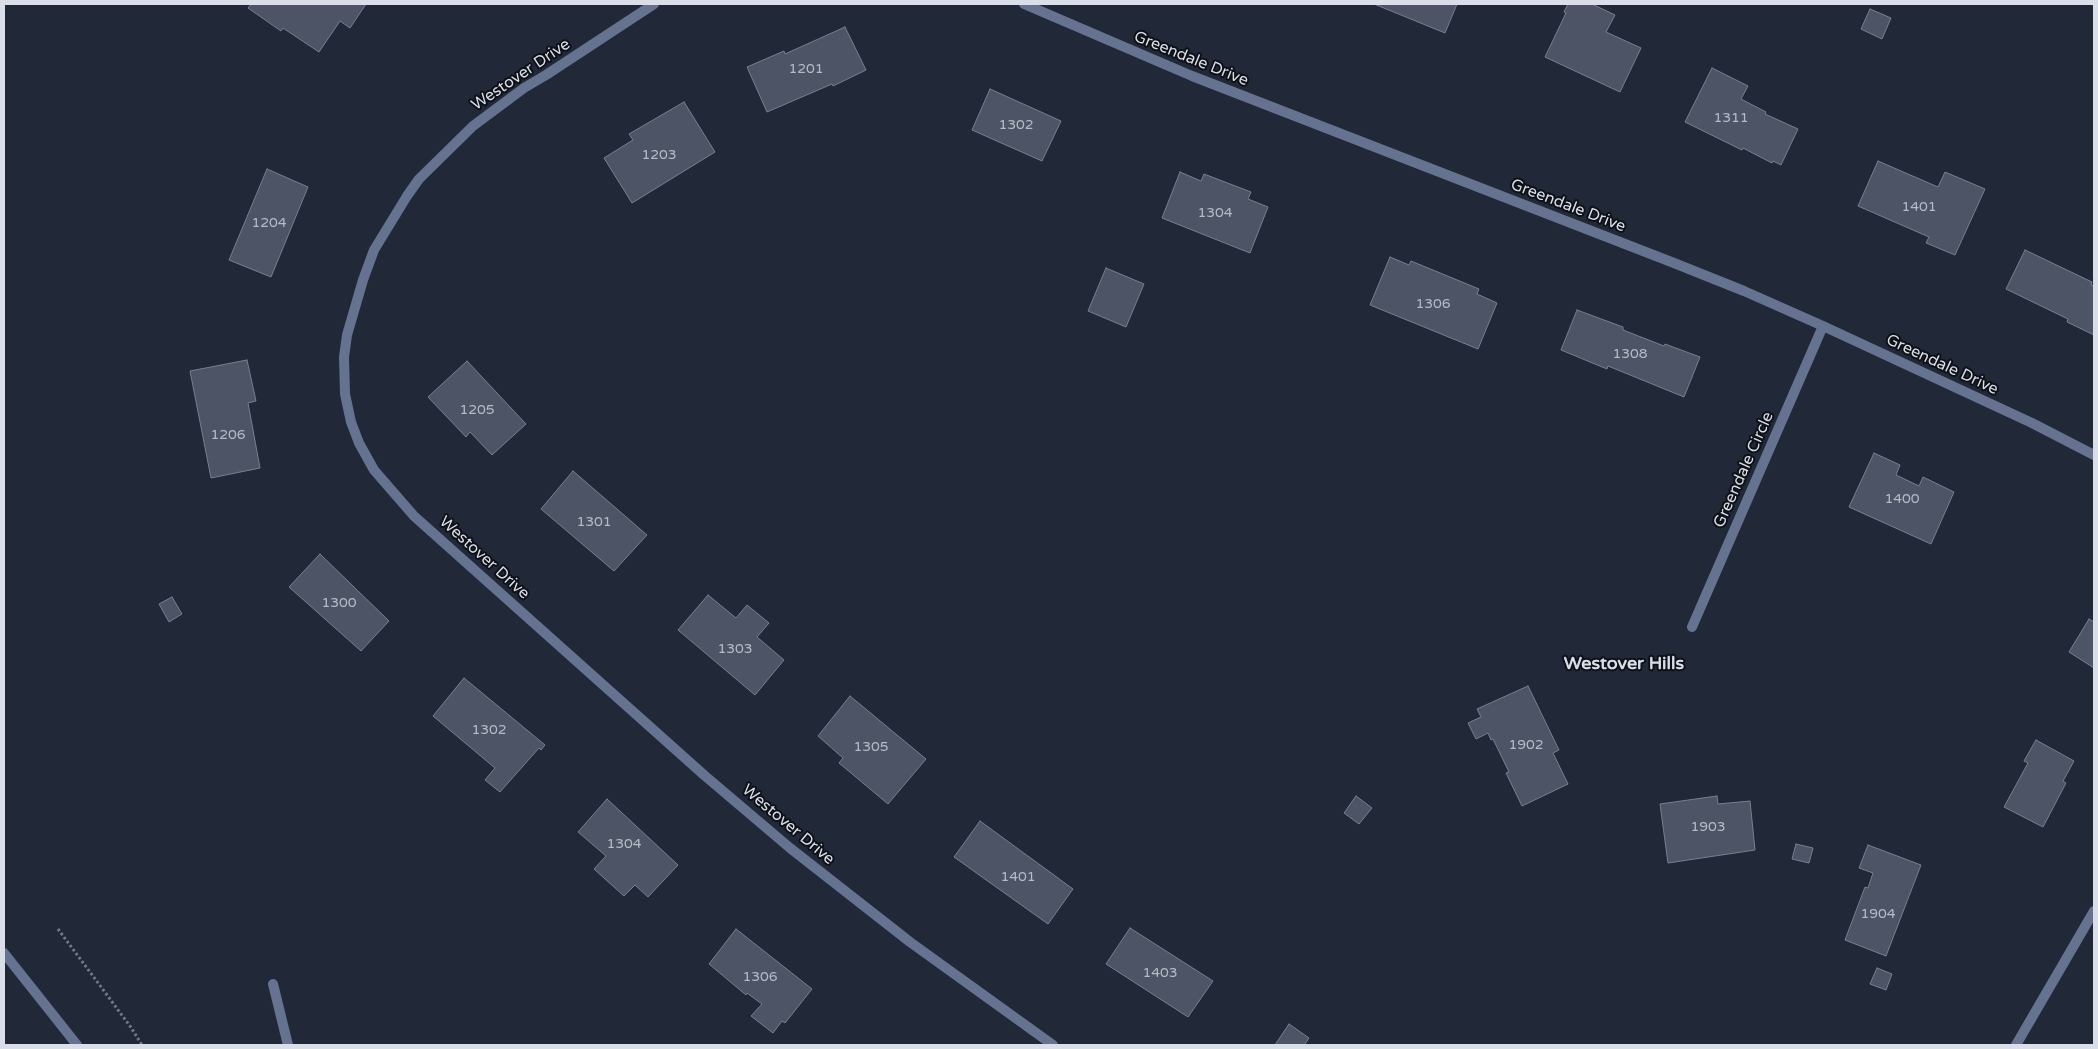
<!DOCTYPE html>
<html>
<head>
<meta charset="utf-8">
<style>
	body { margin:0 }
	#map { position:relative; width:2098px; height:1049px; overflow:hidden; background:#212837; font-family:"Varela Round",sans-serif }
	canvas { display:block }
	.frame { position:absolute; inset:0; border:5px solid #d9dee8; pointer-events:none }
</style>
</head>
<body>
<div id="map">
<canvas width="2098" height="1049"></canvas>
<div class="frame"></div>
</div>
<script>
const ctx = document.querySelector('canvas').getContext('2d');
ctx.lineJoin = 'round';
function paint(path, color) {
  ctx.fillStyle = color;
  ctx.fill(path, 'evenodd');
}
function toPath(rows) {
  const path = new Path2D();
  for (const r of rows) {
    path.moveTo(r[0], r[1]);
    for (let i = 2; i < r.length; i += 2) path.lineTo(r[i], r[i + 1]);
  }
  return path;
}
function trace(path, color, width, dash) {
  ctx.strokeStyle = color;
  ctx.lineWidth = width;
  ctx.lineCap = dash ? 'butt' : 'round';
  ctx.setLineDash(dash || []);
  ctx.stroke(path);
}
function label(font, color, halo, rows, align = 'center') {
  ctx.font = font + ' "Varela Round",sans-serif';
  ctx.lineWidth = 4;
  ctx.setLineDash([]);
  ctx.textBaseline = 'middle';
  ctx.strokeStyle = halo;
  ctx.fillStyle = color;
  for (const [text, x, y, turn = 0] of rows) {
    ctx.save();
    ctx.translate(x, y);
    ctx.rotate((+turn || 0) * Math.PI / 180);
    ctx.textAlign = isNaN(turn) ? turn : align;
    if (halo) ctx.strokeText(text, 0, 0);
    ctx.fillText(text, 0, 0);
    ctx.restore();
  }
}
const building = toPath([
	[251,4,366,4,350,28,340,21,319,52,283,28,281,31,248,8,251,4],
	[1374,4,1457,4,1445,33,1374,4],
	[1568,4,1592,4,1615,15,1606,32,1641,48,1620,92,1545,57,1566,13,1564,12,1568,4],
	[1870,9,1891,18,1882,39,1861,29,1870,9],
	[845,27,866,70,833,86,832,84,767,112,747,67,784,51,785,54,845,27],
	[1712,68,1748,86,1741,99,1766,112,1765,114,1798,129,1781,165,1773,161,1772,163,1743,148,1742,150,1685,122,1712,68],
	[990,89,1061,121,1042,161,972,130,990,89],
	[684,102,715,152,632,203,604,158,633,140,629,134,684,102],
	[1878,161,1938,187,1945,172,1985,189,1955,255,1926,243,1929,237,1858,206,1878,161],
	[267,169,308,187,271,277,229,260,267,169],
	[1180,172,1201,181,1204,174,1251,192,1248,199,1268,207,1250,253,1162,218,1180,172],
	[2025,250,2092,282,2091,285,2094,286,2094,335,2067,322,2068,319,2006,289,2025,250],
	[1390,257,1409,265,1411,261,1479,289,1477,294,1497,303,1478,349,1370,305,1390,257],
	[1106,268,1144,284,1126,327,1088,311,1106,268],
	[1577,310,1623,327,1623,330,1664,346,1665,344,1700,357,1684,397,1608,366,1607,369,1561,350,1577,310],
	[247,360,256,401,248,403,260,468,211,478,190,371,247,360],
	[467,361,526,424,492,455,470,432,466,437,428,397,467,361],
	[1874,453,1900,465,1896,475,1919,486,1923,477,1954,492,1931,544,1849,507,1874,453],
	[573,471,647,535,614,571,541,509,573,471],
	[320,554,389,621,361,651,289,587,320,554],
	[708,595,736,618,747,605,769,623,757,637,784,660,755,695,678,630,708,595],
	[172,597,182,614,169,622,159,604,172,597],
	[2089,619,2094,622,2094,668,2069,652,2089,619],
	[464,678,545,745,541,750,539,748,500,792,485,780,495,768,433,716,464,678],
	[1528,686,1559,750,1553,753,1568,784,1522,806,1506,773,1509,772,1493,739,1491,740,1488,733,1476,739,1468,723,1481,717,1477,709,1528,686],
	[850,696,926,759,888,804,839,763,843,758,818,736,850,696],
	[2036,740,2074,761,2063,781,2066,783,2043,827,2004,807,2028,763,2024,761,2036,740],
	[1356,796,1372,808,1359,824,1344,813,1356,796],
	[1717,796,1718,804,1750,801,1755,850,1668,863,1660,804,1717,796],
	[607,799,678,865,648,897,635,885,624,896,594,869,606,856,578,832,607,799],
	[980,821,1073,889,1048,924,954,857,980,821],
	[1796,844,1813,848,1809,863,1792,859,1796,844],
	[1868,845,1921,865,1886,956,1845,940,1865,887,1868,888,1873,873,1859,868,1868,845],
	[1130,928,1213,981,1188,1017,1106,964,1130,928],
	[736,929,812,989,785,1023,782,1021,773,1033,751,1016,762,1004,747,993,746,995,709,964,736,929],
	[1877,968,1892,974,1886,990,1870,984,1877,968],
	[1289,1024,1309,1038,1305,1044,1308,1045,1275,1045,1289,1024]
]);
const path = toPath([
	[58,929,130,1026,142,1045]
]);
const lane = toPath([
	[273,984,288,1045]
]);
const street = toPath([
	[654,4,546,75,524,88,473,126,419,179,407,196,374,250,363,280,347,335,344,357,345,394,351,422,359,443,374,470,414,516,704,775,790,848,910,942,1053,1045],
	[1024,4,1192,76,1674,263,1744,291,1823,326,2032,423,2094,455],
	[1692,627,1823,326],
	[4,953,77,1045],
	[2016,1045,2094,911]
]);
const numberNames = [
	["1201",806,69],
	["1311",1731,118],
	["1302",1016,125],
	["1203",659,155],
	["1401",1919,207],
	["1304",1215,213],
	["1204",269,223],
	["1306",1433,304],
	["1308",1630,354],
	["1205",477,410],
	["1206",228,435],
	["1400",1902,499],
	["1301",594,522],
	["1300",339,603],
	["1303",735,649],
	["1302",489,730],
	["1902",1526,745],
	["1305",871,747],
	["1903",1708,827],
	["1304",624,844],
	["1401",1018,877],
	["1904",1878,914],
	["1403",1160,973],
	["1306",760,977]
];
const streetNames = [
	["Greendale Drive",1191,59,22],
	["Westover Drive",521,75,-34],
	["Greendale Drive",1568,206,21],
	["Greendale Drive",1942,365,25],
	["Greendale Circle",1744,470,-66],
	["Westover Drive",484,558,42],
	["Westover Drive",788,825,40]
];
const neighbourhoodNames = [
	["Westover Hills",1624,664]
];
paint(building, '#4c5465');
trace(building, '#778092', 1);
trace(path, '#737986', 3, [2.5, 2.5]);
trace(lane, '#657390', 10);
trace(street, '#657390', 10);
label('14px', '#b6bcc7', null, numberNames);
label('16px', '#d9dee8', '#0e1118', streetNames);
label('bold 18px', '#d9dee8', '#0e1118', neighbourhoodNames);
</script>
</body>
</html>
